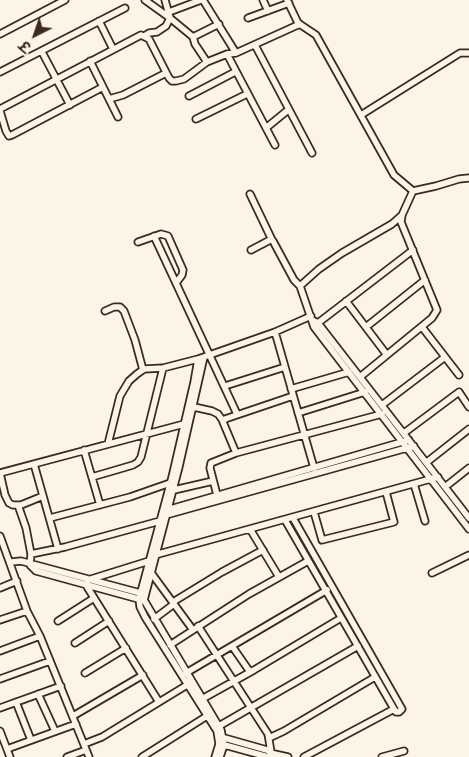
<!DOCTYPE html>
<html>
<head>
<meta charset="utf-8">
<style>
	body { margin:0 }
	#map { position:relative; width:469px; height:757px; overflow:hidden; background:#fcf5e5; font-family:Mali,"Playpen Sans Deva",sans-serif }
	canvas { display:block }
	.north { position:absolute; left:10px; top:10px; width:50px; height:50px; -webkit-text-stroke:4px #fcf5e5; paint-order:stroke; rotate:221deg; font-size:14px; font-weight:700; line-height:20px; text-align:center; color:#3b2a1e }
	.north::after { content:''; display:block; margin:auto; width:18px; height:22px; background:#3b2a1e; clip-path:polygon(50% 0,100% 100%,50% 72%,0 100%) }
</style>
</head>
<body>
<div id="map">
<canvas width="469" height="757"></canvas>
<div class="north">उ</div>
</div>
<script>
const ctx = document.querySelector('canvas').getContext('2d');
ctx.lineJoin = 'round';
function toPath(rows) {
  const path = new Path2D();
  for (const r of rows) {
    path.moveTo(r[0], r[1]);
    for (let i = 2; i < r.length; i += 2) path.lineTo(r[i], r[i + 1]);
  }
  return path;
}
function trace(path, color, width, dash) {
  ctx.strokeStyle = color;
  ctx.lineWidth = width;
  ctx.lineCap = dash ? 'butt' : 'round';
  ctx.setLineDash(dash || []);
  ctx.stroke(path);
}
const minor = toPath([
	[145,0,170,18,193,37,195,44,207,62],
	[203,0,236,53],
	[263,0,268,11],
	[287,0,298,23,316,35,394,175,413,191,402,215,392,224,342,253,319,269,300,286],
	[169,12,201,0],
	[248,18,289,3],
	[99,21,113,49],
	[0,34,65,0],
	[144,36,149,33,157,32,166,26,170,18,165,0],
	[193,37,219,24],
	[255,45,312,153],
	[42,52,70,105],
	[227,54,275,145],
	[90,61,118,117],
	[0,72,125,8],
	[189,96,235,72],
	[109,99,123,95,166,73],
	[0,109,141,35,149,39,169,78,172,81,176,81,184,79,207,62,227,54,236,53,300,24],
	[0,111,6,131,9,136,12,135,103,87],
	[361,115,460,53,469,53],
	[196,119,247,94],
	[266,128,288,110],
	[413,191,436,186,459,179,469,178],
	[250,194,272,240],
	[154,236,237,414],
	[138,242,161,234,168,236,183,270,182,275,176,283],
	[251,250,270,240,273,241,294,280,300,286,314,327,469,529],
	[346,301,387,355],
	[105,311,114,307,120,307,124,311,135,340,143,370],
	[312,320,318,323,469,518],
	[318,323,413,250],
	[366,327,425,280],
	[422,327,459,375],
	[275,332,314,468],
	[204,357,179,467,144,600,221,730,224,745,220,757],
	[198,359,194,382,172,477,139,599,140,607,145,617,217,731,219,744,215,757],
	[360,377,432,318,437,310,401,222,402,215],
	[225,386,285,367],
	[291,389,349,372],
	[382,405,445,357],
	[194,407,212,411,218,414,223,421],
	[298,413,365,392],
	[404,433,459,392,469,407],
	[108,444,120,396,129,381,137,374,144,369,163,368,198,359,275,332,311,316],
	[84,450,100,505],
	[236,453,382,414],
	[427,462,469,429],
	[34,464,58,549],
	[0,473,184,424],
	[0,473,5,495,9,503,13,505,21,505,43,496],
	[92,477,133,465,138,462,141,457,163,368],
	[414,484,425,521],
	[445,487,469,468],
	[174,490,213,481],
	[217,495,210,468,211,463,236,453,223,422,225,419,293,396],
	[18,505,26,528,31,554],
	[167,510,409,440],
	[314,512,322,540,394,522,386,492],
	[166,515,414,446],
	[50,518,130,497,170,483],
	[285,520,394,709,396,712,399,712,402,709,293,518],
	[250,529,279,577],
	[0,536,27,611,40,636,89,757],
	[155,555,438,477],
	[149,561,88,580,86,585,159,702],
	[11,562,21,561,144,594],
	[432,573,469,555],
	[152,574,193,630],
	[0,588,17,581],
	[142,600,36,571,30,565,31,554,65,547,160,521],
	[173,602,222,572,263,550],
	[154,619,174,604],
	[0,620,27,611],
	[58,621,94,598],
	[198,626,268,734,271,752],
	[75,643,109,621],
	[170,645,249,594,308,561],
	[232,646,250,672],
	[0,651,40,636],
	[85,673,126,648],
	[186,673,327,590],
	[0,679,50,661],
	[38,694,55,731],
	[202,699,254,670,341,618],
	[16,702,31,740],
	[0,708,61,686],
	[73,716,143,675],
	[219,726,358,646],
	[0,731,10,757],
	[221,737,267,750,271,752,274,757],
	[269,738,284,731,375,677],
	[84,744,102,737,187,685],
	[221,744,268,757],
	[7,749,76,724],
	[270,753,288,757],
	[67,757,86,750],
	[142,757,207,716],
	[304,757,394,709],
	[382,757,404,751]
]);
trace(minor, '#3b2a1e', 9);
trace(minor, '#fcf5e5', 5.5);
</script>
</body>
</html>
